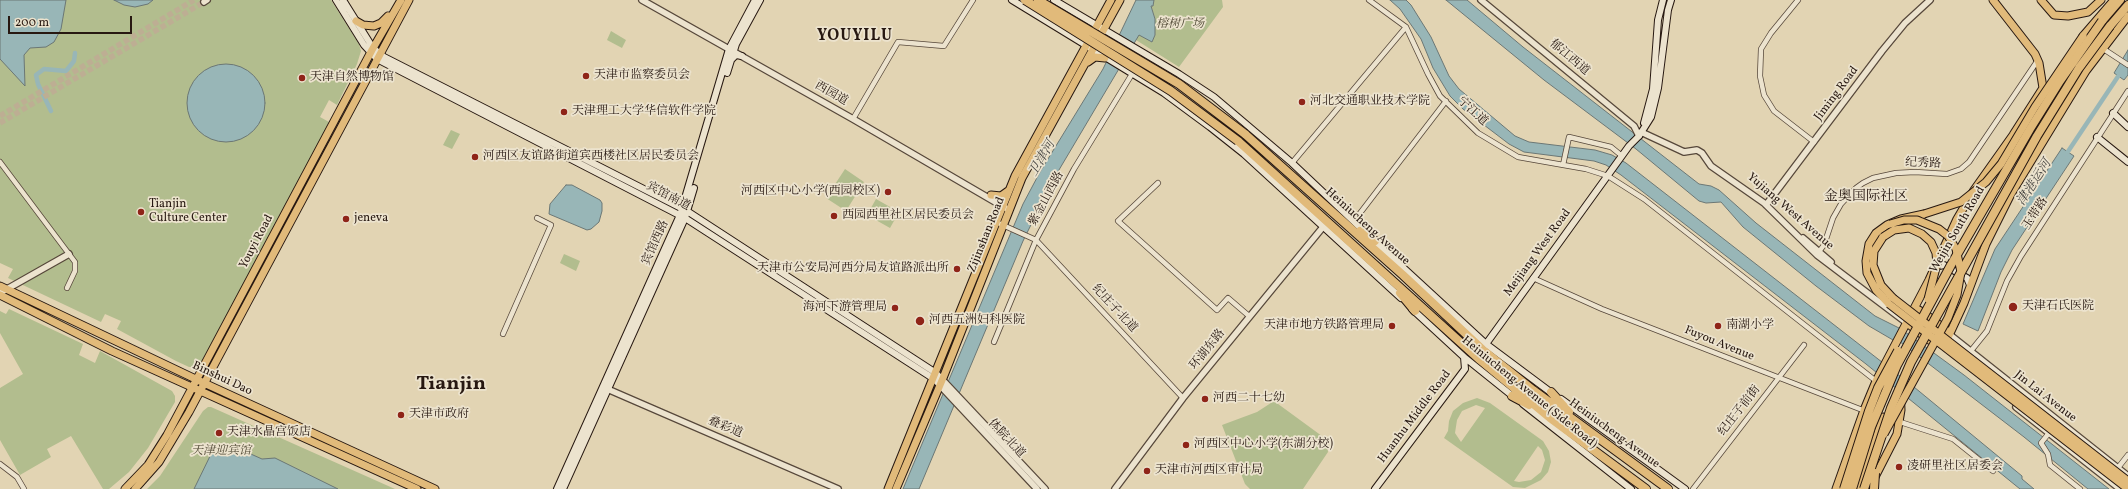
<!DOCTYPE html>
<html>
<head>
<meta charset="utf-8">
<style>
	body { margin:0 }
	#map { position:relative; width:2128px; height:489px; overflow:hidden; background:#e2d4b3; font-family:Vollkorn,serif }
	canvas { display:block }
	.scale { position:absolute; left:8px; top:16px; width:124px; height:18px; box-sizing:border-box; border:2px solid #271811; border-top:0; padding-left:5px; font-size:12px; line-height:14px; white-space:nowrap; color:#271811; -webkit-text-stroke:3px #ece3ce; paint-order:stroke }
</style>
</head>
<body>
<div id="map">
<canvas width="2128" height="489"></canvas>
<div class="scale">200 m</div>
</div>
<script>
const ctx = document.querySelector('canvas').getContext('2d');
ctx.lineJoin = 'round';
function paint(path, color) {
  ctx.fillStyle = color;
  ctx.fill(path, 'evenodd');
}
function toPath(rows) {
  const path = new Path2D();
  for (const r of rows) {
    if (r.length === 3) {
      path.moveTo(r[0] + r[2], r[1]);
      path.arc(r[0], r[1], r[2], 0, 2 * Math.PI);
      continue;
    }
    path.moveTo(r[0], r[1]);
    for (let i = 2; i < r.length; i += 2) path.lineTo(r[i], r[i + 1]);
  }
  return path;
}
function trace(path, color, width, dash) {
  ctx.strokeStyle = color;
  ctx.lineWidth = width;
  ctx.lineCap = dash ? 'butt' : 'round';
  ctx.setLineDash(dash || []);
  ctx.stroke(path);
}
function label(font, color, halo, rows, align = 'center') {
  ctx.font = font + ' Vollkorn,"Noto Serif SC",serif';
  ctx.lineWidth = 3.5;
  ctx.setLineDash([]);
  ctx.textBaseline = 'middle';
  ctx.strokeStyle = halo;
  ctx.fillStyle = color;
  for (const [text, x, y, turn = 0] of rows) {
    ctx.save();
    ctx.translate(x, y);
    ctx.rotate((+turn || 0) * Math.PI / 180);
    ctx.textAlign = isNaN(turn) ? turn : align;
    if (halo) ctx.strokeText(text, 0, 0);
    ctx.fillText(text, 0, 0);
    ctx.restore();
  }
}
const green = toPath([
	[0,0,331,0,359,44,361,51,357,64,337,105,329,100,320,117,329,122,310,162,200,364,195,367,189,367,176,361,117,329,121,321,105,314,101,322,8,278,13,269,0,263],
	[1154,0,1222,0,1223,7,1179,67,1136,40,1139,34,1152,42,1155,35,1155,19,1151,5,1153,6],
	[611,31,626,40,622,48,607,40],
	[451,130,460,134,452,149,443,145],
	[845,169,864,182,846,211,826,198],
	[876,199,899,212,890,228,867,215],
	[564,254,580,261,576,271,560,263],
	[9,309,83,344,79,355,95,363,100,351,172,391,175,396,175,402,148,448,129,472,109,489,103,489,71,436,47,449,51,457,20,475,0,440,0,388,23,374,0,333,0,311,6,314],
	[1477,398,1490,403,1543,441,1549,451,1551,462,1548,472,1541,480,1525,488,1513,487,1444,438,1448,431,1449,421,1453,411,1463,403],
	[1476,405,1485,408,1461,442,1455,433,1457,420,1462,411],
	[1538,446,1542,450,1545,460,1541,472,1531,480,1519,482,1514,481],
	[1274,401,1326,439,1328,452,1303,489,1250,489,1245,484,1222,425,1257,412],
	[208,407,211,407,395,489,147,489,160,476,203,411]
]);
const water = toPath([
	[0,0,66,0,61,29,54,42,46,47,30,48,24,55,25,86,0,59,0,0],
	[114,0,153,0,148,4,135,7,124,5,114,0],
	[1136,0,1154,0,1153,6,1151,6,1155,19,1155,35,1152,42,1139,35,1053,180,1023,241,919,489,903,489,1023,204,1040,172,1103,69,1136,0],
	[1390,0,1406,0,1411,5,1431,37,1449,76,1459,89,1515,136,1529,142,1595,150,1612,155,1626,163,1914,387,2022,476,2022,479,2034,489,2020,489,1866,364,1621,175,1606,165,1594,161,1524,152,1509,144,1463,109,1450,96,1433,68,1421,39,1400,9,1390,0],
	[1446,0,1467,0,1523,47,1699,184,1711,186,1719,190,1756,223,1875,316,1901,329,1964,375,2109,489,2088,489,2024,437,1899,341,1893,340,1869,326,1816,286,1743,227,1721,202,1706,203,1699,201,1636,149,1544,80,1446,0],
	[2128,50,2128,75,2124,80,2114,73,2128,50],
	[226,103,39],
	[2062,148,2074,156,2012,250,2001,272,1978,331,1963,324,1995,249,2062,148],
	[566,185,572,185,600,200,602,203,602,211,599,222,591,229,587,230,549,214,550,204,566,185],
	[235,447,262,459,275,458,338,489,194,489,213,450,220,454,226,452,235,447]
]);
const canal = toPath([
	[51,111,38,84,36,75,44,69,66,71,74,61,75,53],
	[2065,156,2121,72]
]);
const tertiaryTunnel = toPath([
	[0,116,194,0],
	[0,123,204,2]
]);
const minor = toPath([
	[1369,0,1406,27,1428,74,1440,96,1478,133,1518,157,1586,169,1608,176,1644,199,1876,381],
	[1798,0,1771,33,1761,49,1760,76,1764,95,1774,111,1814,142],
	[2102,48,2128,65],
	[853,119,898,42,944,46,973,0],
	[0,162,75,262,75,271,67,288],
	[1292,163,1406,27],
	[1563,165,1569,137,1611,147,1622,156],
	[1158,183,1118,221,1217,310,1228,298,1249,316],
	[1354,221,1446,101],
	[996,222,1036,240,1183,398],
	[1818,253,1824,245,1833,218,1841,204,1856,188,1863,183,1873,178,1896,173,1915,172,1947,174,1961,169,1969,162,2038,60],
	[1533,278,1602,309,1865,411],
	[503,334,551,225,537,218],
	[994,342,1036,240,1074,169,1132,74],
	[1970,352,1987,331,2007,281,2021,256,2128,91],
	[1897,421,1953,439,1993,471],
	[2049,433,2041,443,2048,454,2050,465,2080,489],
	[0,464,17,477,24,489],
	[2117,469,2128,455],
	[1693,489,1804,345]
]);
const tertiary = toPath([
	[642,0,853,119,1009,210],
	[1481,0,1634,126,1639,136],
	[204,2,207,0],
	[1641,132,1684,152,1697,150,1702,153,1711,166,1764,203,1817,255,1907,323],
	[1766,205,1882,51,1905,23,1930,0],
	[1803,238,1831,262],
	[0,293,69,254],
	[1950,335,2128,476],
	[936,373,1045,489],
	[934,379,1037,489],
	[605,388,838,489],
	[2016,407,2120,489],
	[1115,489,1183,398,1323,227]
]);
const secondary = toPath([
	[336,0,364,45,377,59,685,218,934,379],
	[343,0,373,48,384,57,687,211,936,373],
	[1012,0,1164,93,1210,127,1244,154,1401,298],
	[1054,0,1179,74,1214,97,1292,163,1365,232],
	[731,60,736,55,742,56],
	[727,73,736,44,760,0],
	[2113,113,2128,127],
	[1644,123,1653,89,1658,20,1663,0],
	[2097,137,2128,162],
	[1372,239,1486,344,1553,394],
	[1934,267,1944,265,1967,278,1970,285],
	[1412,309,1464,357,1515,398],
	[1486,344,1629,146,1639,136,1651,117,1658,88,1668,10,1671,0],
	[1561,399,1685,489],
	[1523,404,1631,489],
	[557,489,680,215,729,49,755,0],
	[563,489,685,218,694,188],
	[1375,489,1465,369,1464,357]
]);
const primary = toPath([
	[2041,0,2054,15,2068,16,2088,12,2101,0],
	[356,21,363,25,374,26,381,23,388,16],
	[2083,36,2114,0],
	[1088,62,1095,57,1105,58],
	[991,195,1001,196,1008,191],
	[1883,237,1874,251,1873,265,1881,285,1893,298],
	[0,286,204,383,435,489],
	[0,295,112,351,417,489],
	[1889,304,1876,290,1867,273,1866,261,1869,244,1876,233,1887,225,1901,219,1924,214],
	[1914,310,1917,309,1924,313,1946,330],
	[1907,323,1929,340],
	[1945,344,1964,303,1986,244,2011,194,2086,71,2128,16],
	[1865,421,1864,410,1876,381,1929,280,1957,219,1974,190,2013,135,2043,88,2039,63,2035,54,1993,0],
	[1868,433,1872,446],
	[1874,479,1897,434,1901,410,1900,388],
	[125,489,148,465,167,435,372,50,401,0],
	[135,489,159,462,189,412,409,0],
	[888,489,1015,176,1111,0],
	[896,489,943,378,1022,178,1120,0],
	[1836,489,1863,413],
	[1859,489,1883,417]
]);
const trunk = toPath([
	[2102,21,2120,0],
	[2110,26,2128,5],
	[1245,134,1403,275,1482,349,1533,390,1668,489],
	[1238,141,1480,360,1550,418,1646,489],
	[1360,231,1375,241],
	[1400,293,1415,311],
	[1551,392,1569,412],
	[1512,396,1529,405]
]);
const primaryBridge = toPath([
	[1924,214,1961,202,1986,182,2001,164,2035,107,2083,36],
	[1883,237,1894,230,1909,228,1922,234,1931,242,1936,253,1937,264,1928,299],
	[1893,298,2128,481],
	[1889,304,2128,489],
	[1884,434,1948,318,1957,295,1961,272,1956,249,1948,236,1939,229,1917,220,1904,220,1890,224]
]);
const trunkBridge = toPath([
	[1025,0,1171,91,1238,141],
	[1038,0,1179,84,1245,134],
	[1844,489,1869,411,1878,388,1898,351],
	[1852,489,1871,427,1897,365,1951,265,2030,129,2060,81,2102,21],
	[1864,489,1891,408,1911,362,2037,136,2079,68,2110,26],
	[1874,489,1875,473]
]);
const markers = [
	[586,76,4,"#8f2418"],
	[302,78,4,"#8f2418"],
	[1302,102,4,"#8f2418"],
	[564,112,4,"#8f2418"],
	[475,157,4,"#8f2418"],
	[888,192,4,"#8f2418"],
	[141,212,4,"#8f2418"],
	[834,216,4,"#8f2418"],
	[346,219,4,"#8f2418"],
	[957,269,4,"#8f2418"],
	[2013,307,5,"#8f2418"],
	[895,308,4,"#8f2418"],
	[920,321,5,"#8f2418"],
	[1392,326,4,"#8f2418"],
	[1718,326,4,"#8f2418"],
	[1205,399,4,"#8f2418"],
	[401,415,4,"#8f2418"],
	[219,433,4,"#8f2418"],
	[1186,445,4,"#8f2418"],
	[1899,467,4,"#8f2418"],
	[1147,471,4,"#8f2418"]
];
const parkNames = [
	["榕树广场",1180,25],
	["天津迎宾馆",221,452]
];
const streetNames = [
	["郁江西道",1569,58,40],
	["西园道",831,94,30],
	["Jiming Road",1837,94,-53],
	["宁江道",1472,112,42],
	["纪秀路",1923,164,2],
	["宾馆南道",668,197,28],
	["紫金山西路",1047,199,-62],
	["Yujiang West Avenue",1790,212,41],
	["玉带路",2036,214,-57],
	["Heiniucheng Avenue",1367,227,42],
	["Weijin South Road",1958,230,-60],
	["Zijinshan Road",987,235,-68],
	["Youyi Road",257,242,-62],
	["宾馆西路",656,243,-66],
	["Meijiang West Road",1538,253,-54],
	["纪庄子北道",1114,309,47],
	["Fuyou Avenue",1719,344,22],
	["环湖东路",1208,350,-51],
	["Binshui Dao",222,379,25],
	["Heiniucheng Avenue (Side Road)",1529,393,39],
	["Jin Lai Avenue",2045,397,38],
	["纪庄子前街",1740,411,-52],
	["Huanhu Middle Road",1415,417,-53],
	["叠彩道",725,428,23],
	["Heiniucheng Avenue",1614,434,36],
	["体院北道",1006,439,47]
];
const poiNames = [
	["天津市监察委员会",594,76],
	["天津自然博物馆",310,78],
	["河北交通职业技术学院",1310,102],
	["天津理工大学华信软件学院",572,112],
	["河西区友谊路街道宾西楼社区居民委员会",483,157],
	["河西区中心小学(西园校区)",880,192,"right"],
	["Tianjin",149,205],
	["Culture Center",149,219],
	["西园西里社区居民委员会",842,216],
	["jeneva",354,219],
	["天津市公安局河西分局友谊路派出所",949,269,"right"],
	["天津石氏医院",2022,307],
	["海河下游管理局",887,308,"right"],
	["河西五洲妇科医院",929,321],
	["天津市地方铁路管理局",1384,326,"right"],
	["南湖小学",1726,326],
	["河西二十七幼",1213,399],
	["天津市政府",409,415],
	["天津水晶宫饭店",227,433],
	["河西区中心小学(东湖分校)",1194,445],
	["凌研里社区居委会",1907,467],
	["天津市河西区审计局",1155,471]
];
const waterNames = [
	["卫津河",1043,159,-60],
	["津港运河",2035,183,-57]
];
const quarterNames = [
	["金奥国际社区",1866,197]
];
const districtNames = [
	["YOUYILU",855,37]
];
const townNames = [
	["Tianjin",451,385]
];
paint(green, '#b2bd8e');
paint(water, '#98b6b7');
trace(water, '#6b7775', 1);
trace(canal, '#98b6b7', 4.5);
trace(tertiaryTunnel, '#bdae93', 5.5, [5.5, 3]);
trace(minor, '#56473a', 6);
trace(tertiary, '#56473a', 8);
trace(secondary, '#271811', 8);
trace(primary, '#271811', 9);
trace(trunk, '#271811', 10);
trace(minor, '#ece3ce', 4.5);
trace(tertiary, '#ece3ce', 5.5);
trace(secondary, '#ece3ce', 6);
trace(primary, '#e1ba7a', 7);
trace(trunk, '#e1ba7a', 8);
trace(primaryBridge, '#271811', 9, []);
trace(trunkBridge, '#271811', 10, []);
trace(primaryBridge, '#e1ba7a', 7);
trace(trunkBridge, '#e1ba7a', 8);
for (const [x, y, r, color] of markers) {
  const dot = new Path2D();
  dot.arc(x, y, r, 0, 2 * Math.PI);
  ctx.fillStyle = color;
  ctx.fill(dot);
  trace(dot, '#ece3ce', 1.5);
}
label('italic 12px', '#514a36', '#ece3ce', parkNames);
label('12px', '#271811', '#ece3ce', streetNames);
label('12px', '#271811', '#ece3ce', poiNames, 'left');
label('italic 13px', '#494743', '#ece3ce', waterNames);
label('14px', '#271811', '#ece3ce', quarterNames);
ctx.letterSpacing = '1px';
label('bold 16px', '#271811', '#ece3ce', districtNames);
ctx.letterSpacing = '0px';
label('bold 20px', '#271811', '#ece3ce', townNames);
</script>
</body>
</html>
